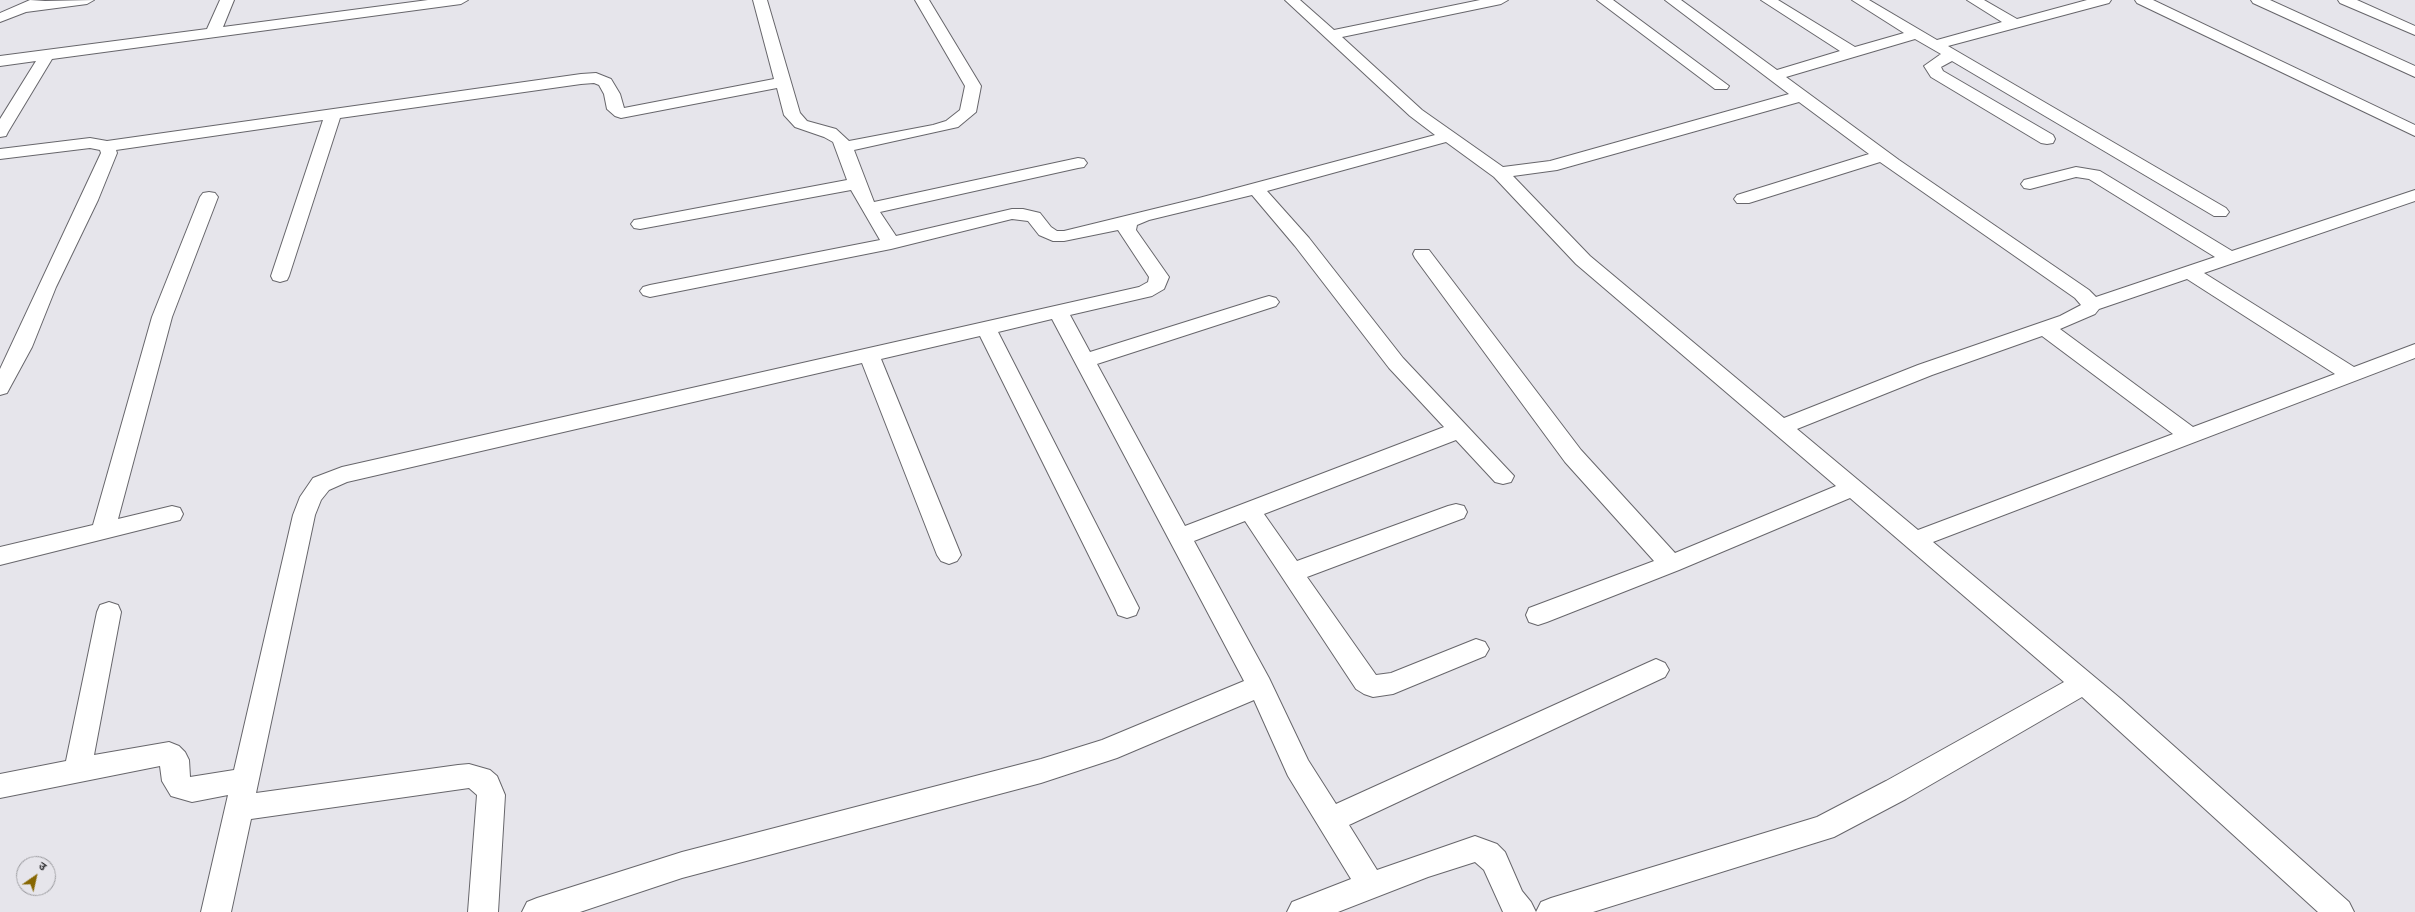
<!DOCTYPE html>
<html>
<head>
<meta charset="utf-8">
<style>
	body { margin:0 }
	#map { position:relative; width:2415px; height:912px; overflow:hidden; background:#e6e5eb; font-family:"Source Serif 4","Noto Sans Devanagari",serif }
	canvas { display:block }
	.north { position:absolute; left:16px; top:856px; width:40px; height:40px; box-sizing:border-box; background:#e6e5eb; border:1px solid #9c9ca0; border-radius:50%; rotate:34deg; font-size:11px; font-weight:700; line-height:16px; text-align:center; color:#2e2e30 }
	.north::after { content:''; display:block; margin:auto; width:14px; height:18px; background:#876702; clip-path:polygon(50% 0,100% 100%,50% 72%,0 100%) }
</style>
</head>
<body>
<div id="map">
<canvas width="2415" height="912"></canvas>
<div class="north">उ</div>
</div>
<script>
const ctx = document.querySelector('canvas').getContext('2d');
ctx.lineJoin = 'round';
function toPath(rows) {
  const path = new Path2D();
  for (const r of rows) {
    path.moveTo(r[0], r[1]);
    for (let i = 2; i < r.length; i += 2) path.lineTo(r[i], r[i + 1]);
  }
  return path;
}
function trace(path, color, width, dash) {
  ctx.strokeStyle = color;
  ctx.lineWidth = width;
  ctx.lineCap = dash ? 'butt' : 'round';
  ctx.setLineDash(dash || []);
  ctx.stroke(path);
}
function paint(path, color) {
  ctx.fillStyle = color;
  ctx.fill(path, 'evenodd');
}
const minor = toPath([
	[30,0,45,1,94,0,87,4,26,12,0,22,0,13,30,0],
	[220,0,234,0,223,27,428,0,468,0,461,4,52,59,8,132,6,136,0,137,0,119,36,61,0,66,0,56,207,29,220,0],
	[753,0,767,0,800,113,807,121,836,129,849,141,933,125,946,121,960,110,965,86,915,0,929,0,981,86,976,112,958,127,854,150,874,202,1078,158,1084,159,1087,163,1084,167,1078,168,880,212,896,236,1012,209,1023,209,1040,213,1051,227,1057,231,1064,231,1199,198,1435,135,1410,116,1285,0,1300,0,1334,30,1480,0,1508,0,1501,4,1342,37,1422,110,1503,167,1550,161,1789,94,1665,0,1681,0,1777,70,1840,51,1761,0,1778,0,1855,47,1904,33,1852,0,1869,0,1937,40,2002,22,1967,0,1984,0,2017,19,2087,0,2111,0,2109,3,1948,46,2226,208,2229,212,2226,216,2214,216,1952,61,1941,67,1943,71,2053,135,2055,139,2053,143,2047,144,2041,143,1931,77,1924,66,1941,54,1915,39,1786,77,1899,160,2089,290,2096,297,2215,257,2089,179,2076,177,2030,189,2024,188,2021,184,2024,180,2076,167,2100,171,2232,251,2415,190,2415,201,2204,273,2354,367,2415,344,2415,358,1933,542,2121,699,2349,902,2354,912,2318,912,2082,697,1906,799,1834,837,1593,912,1536,912,1541,902,1551,898,1817,817,1886,781,2064,682,1850,498,1679,570,1547,622,1538,625,1529,622,1526,615,1529,608,1654,561,1565,462,1415,258,1413,254,1415,250,1429,250,1581,450,1675,553,1836,486,1576,264,1494,177,1446,142,1267,191,1309,238,1403,358,1514,476,1511,482,1503,484,1495,482,1456,440,1264,514,1297,561,1448,506,1456,504,1464,506,1467,512,1464,518,1307,577,1376,675,1391,673,1476,639,1485,642,1489,649,1485,656,1393,694,1373,697,1364,694,1356,689,1245,521,1194,541,1269,678,1308,760,1336,804,1647,663,1656,659,1665,663,1669,670,1665,677,1349,825,1377,870,1475,836,1497,844,1505,852,1522,891,1531,902,1536,912,1503,912,1484,870,1475,862,1428,877,1338,912,1287,912,1292,902,1351,879,1288,776,1254,700,1117,758,1041,783,682,878,580,912,522,912,527,902,537,898,682,852,1041,759,1102,740,1244,681,1052,319,998,332,1139,608,1136,615,1127,618,1118,615,1115,608,980,336,881,359,961,555,957,561,949,564,941,561,937,555,862,363,347,482,329,490,321,500,315,515,256,793,458,765,469,764,490,770,497,776,505,795,498,912,468,912,477,795,469,788,251,819,231,912,201,912,228,795,192,802,171,796,162,781,160,766,0,798,0,774,66,761,97,612,100,605,109,602,118,605,121,612,94,755,169,742,179,746,185,752,189,760,190,777,234,770,293,515,300,497,313,478,342,467,1139,287,1148,282,1149,277,1118,230,1064,241,1053,241,1039,235,1028,221,1012,219,891,249,650,297,643,295,640,291,643,287,650,285,880,240,851,190,640,229,634,228,631,224,634,220,640,219,847,180,833,142,824,137,795,127,784,115,777,88,621,118,615,116,607,109,604,94,599,85,594,83,581,84,340,118,289,276,287,280,280,282,273,280,271,276,323,120,116,150,117,153,98,200,56,287,32,347,7,393,0,395,0,369,101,153,100,150,90,148,0,159,0,149,90,138,107,141,581,74,596,73,611,79,620,94,624,108,774,79,753,0],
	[1799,102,1869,154,1737,195,1734,199,1737,203,1749,203,1880,162,2075,298,2081,305,2060,316,1918,365,1784,418,1590,256,1513,176,1557,170,1799,102],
	[1252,195,1295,246,1389,368,1444,427,1185,526,1097,364,1276,306,1279,302,1276,298,1269,296,1262,298,1090,352,1070,315,1152,296,1164,289,1169,277,1136,230,1137,225,1149,220,1252,195],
	[2187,279,2335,374,2193,427,2060,329,2095,314,2099,309,2187,279],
	[2042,336,2173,434,1918,530,1797,429,1932,375,2042,336],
	[1597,0,1613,0,1729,86,1727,89,1715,89,1597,0],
	[2135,0,2153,0,2415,125,2415,136,2137,3,2135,0],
	[2251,0,2270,0,2415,66,2415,77,2253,3,2251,0],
	[2338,0,2357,0,2415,26,2415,35,2340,3,2338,0],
	[209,192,215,193,218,197,172,317,118,519,172,506,180,508,183,514,180,520,0,565,0,547,93,525,152,317,200,197,203,193,209,192]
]);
trace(minor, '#67666b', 2);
paint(minor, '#fff');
</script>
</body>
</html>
